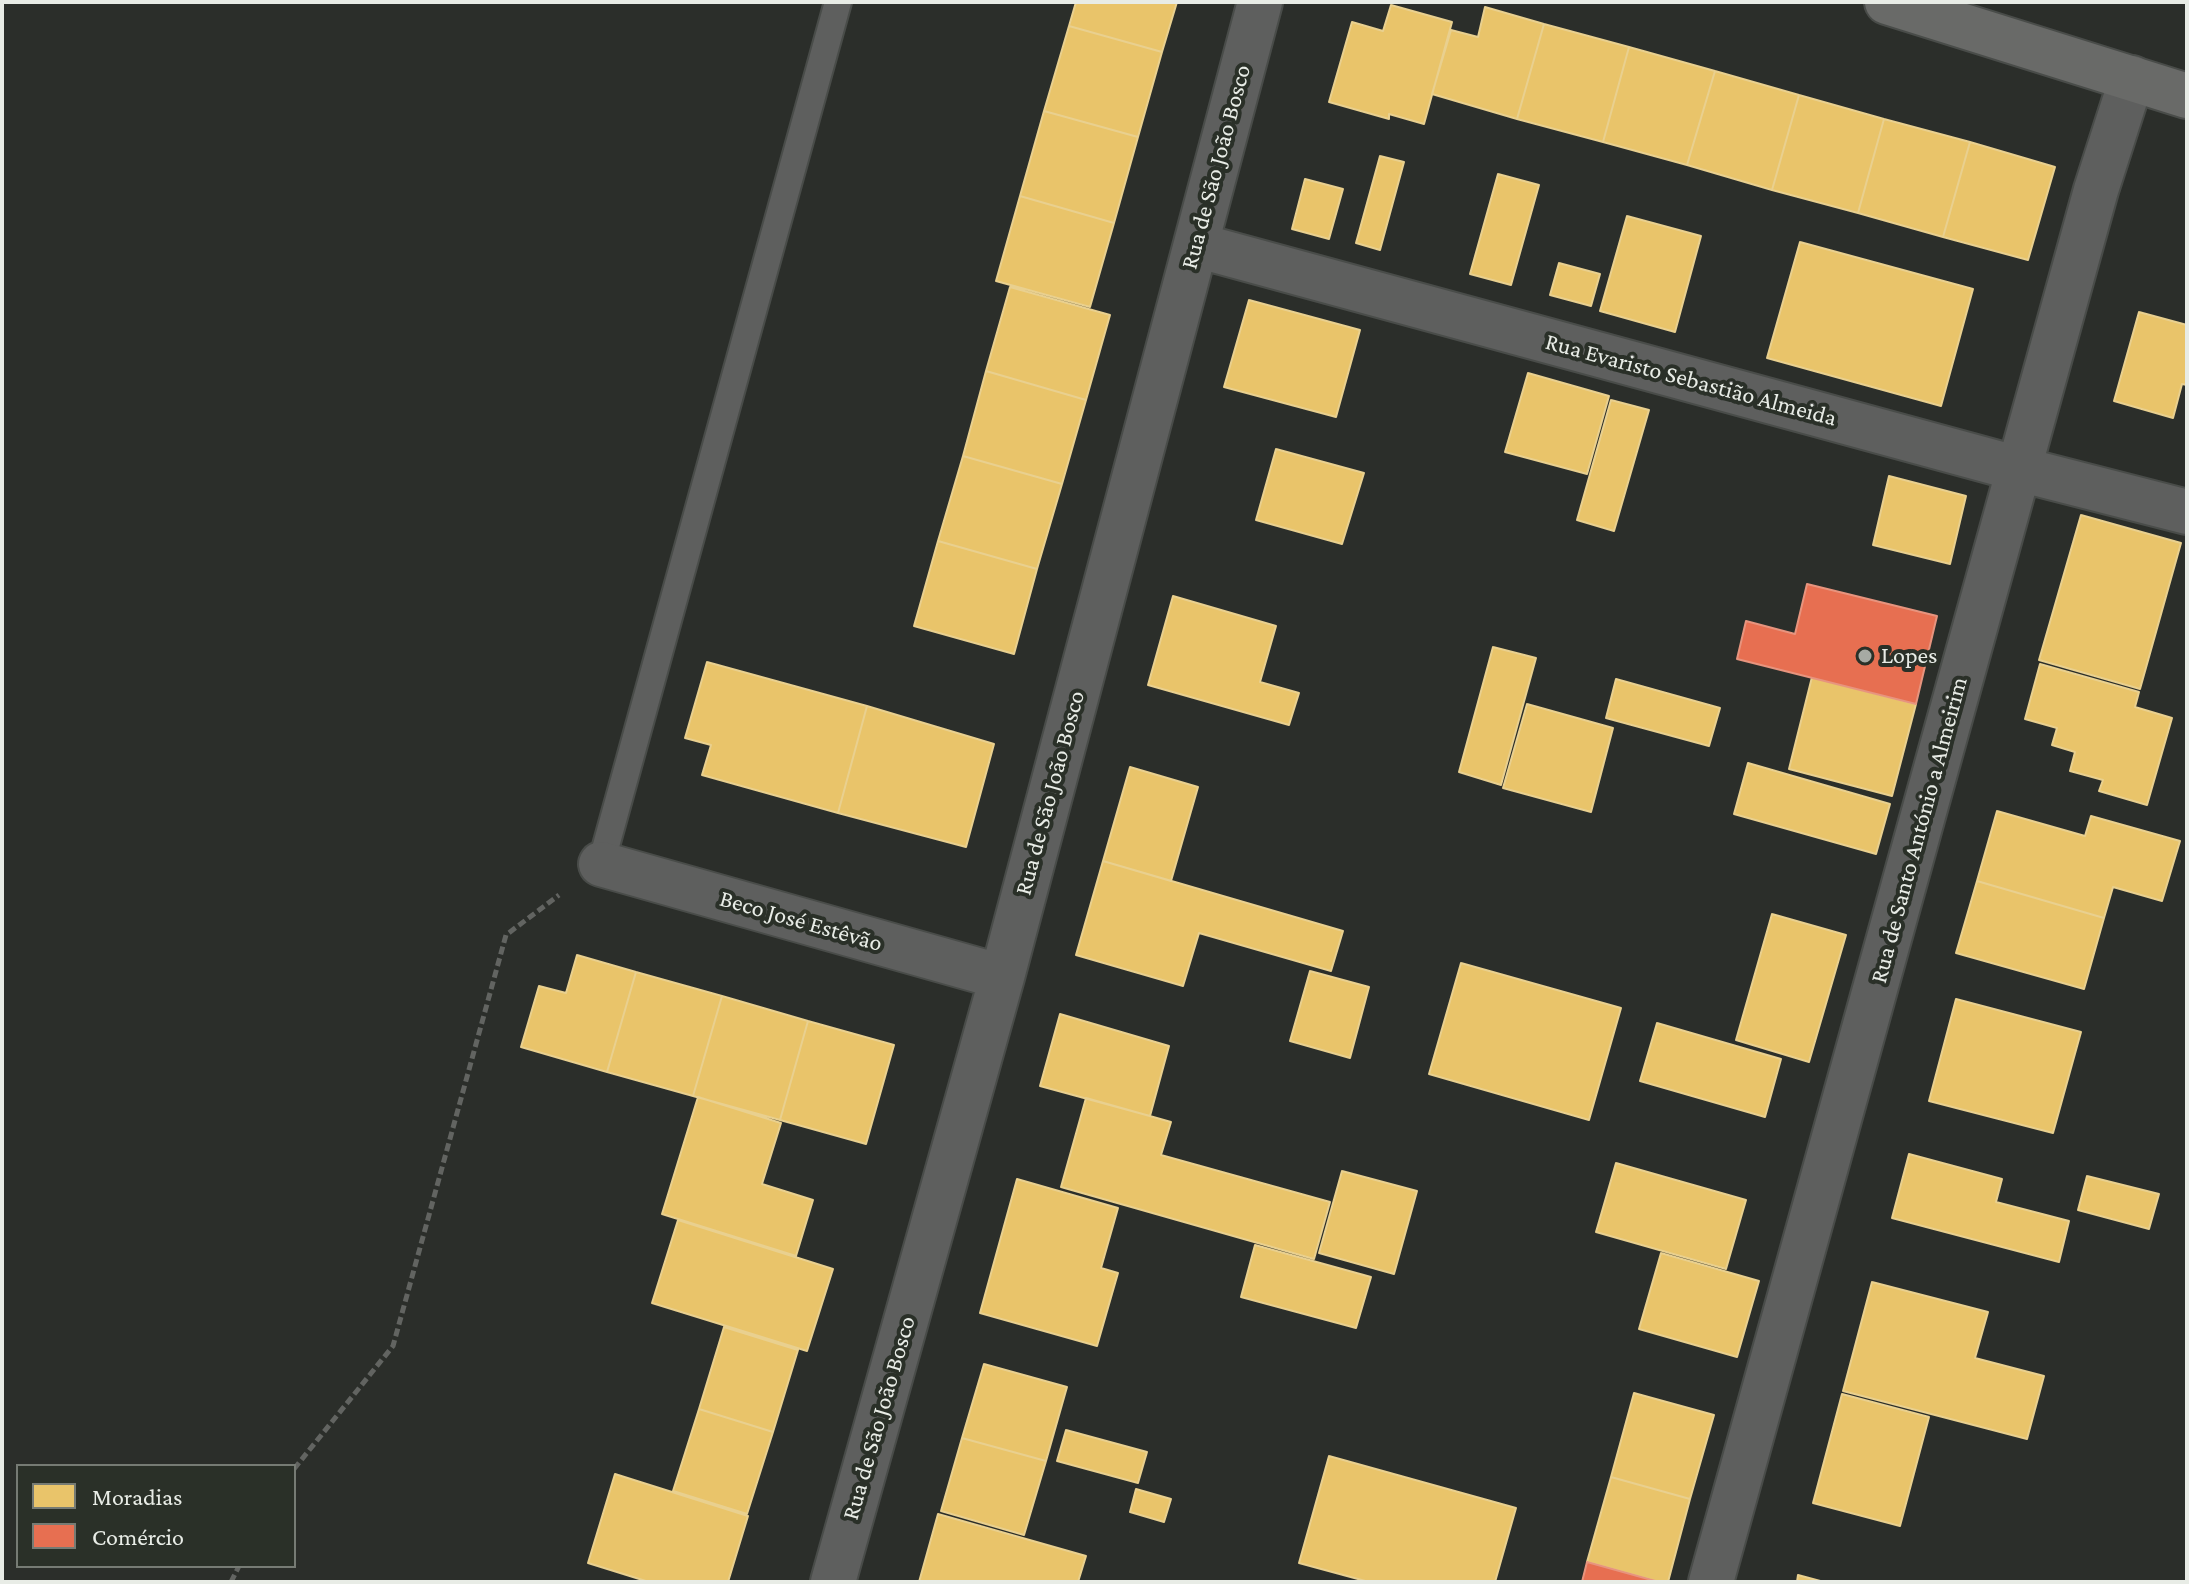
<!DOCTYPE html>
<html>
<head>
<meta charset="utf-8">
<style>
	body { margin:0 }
	#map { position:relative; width:2189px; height:1584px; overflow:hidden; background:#2b2e2a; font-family:"Crimson Pro",serif }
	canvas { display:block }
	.frame { position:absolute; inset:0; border:4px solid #e8ece6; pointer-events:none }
	.legend { position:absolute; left:16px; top:1464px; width:280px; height:104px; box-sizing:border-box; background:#2a3028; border:2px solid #767b74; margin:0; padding:10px 14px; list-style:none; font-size:24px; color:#e8ece6 }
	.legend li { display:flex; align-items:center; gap:16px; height:40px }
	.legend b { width:40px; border:2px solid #767b74 }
</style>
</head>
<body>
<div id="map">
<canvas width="2189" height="1584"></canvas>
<div class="frame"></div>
<ul class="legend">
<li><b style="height:22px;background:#e9c46a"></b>Moradias</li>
<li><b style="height:22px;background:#e76f51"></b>Comércio</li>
</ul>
</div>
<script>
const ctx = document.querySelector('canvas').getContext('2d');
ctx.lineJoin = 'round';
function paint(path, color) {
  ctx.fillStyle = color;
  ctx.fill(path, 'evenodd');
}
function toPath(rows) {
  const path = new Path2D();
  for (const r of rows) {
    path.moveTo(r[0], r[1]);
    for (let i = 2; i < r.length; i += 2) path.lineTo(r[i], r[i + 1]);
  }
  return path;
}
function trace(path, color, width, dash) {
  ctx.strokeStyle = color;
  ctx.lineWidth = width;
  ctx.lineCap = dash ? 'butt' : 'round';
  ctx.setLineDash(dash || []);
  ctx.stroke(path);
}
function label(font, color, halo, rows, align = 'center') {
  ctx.font = font + ' "Crimson Pro",serif';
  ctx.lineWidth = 8;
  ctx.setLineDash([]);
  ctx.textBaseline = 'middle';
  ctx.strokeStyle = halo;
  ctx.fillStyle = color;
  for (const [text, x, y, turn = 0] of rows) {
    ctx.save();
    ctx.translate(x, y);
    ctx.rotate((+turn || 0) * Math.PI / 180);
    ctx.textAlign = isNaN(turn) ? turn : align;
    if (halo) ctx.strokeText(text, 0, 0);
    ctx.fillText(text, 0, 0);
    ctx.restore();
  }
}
const homes = toPath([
	[1076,2,1177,2,1162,52,1069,26,1076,2],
	[1391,5,1452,22,1424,124,1389,114,1389,119,1329,102,1352,22,1383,31,1391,5],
	[1485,7,1544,24,1517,119,1432,94,1451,30,1478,37,1485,7],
	[1544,24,1629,47,1603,142,1517,119,1544,24],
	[1069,26,1162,52,1138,137,1044,111,1069,26],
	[1629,47,1715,71,1687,165,1603,142,1629,47],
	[1715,71,1799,95,1772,190,1687,165,1715,71],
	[1799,95,1884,119,1858,213,1772,190,1799,95],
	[1044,111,1138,137,1114,223,1020,196,1044,111],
	[1884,119,1970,142,1943,237,1858,213,1884,119],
	[1970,142,2055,167,2028,260,1943,237,1970,142],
	[1380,156,1404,162,1380,250,1356,243,1380,156],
	[1498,174,1539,185,1511,285,1470,274,1498,174],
	[1305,179,1343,189,1329,239,1292,229,1305,179],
	[1020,196,1114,223,1090,307,996,281,1020,196],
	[1627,216,1701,236,1675,332,1600,311,1627,216],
	[1800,242,1973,289,1941,406,1767,358,1800,242],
	[1559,263,1600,274,1591,306,1550,295,1559,263],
	[1010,287,1110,315,1086,400,986,371,1010,287],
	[1249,300,1360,330,1336,417,1224,387,1249,300],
	[2139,312,2187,325,2187,385,2182,384,2173,418,2114,401,2139,312],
	[986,371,1086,400,1062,484,963,456,986,371],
	[1528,373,1609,396,1587,474,1505,452,1528,373],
	[1611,400,1649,410,1614,531,1577,520,1611,400],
	[1276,449,1364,473,1342,544,1256,520,1276,449],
	[963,456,1062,484,1037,569,938,541,963,456],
	[1889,476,1966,496,1950,564,1873,545,1889,476],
	[2081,515,2181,543,2140,689,2039,660,2081,515],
	[938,541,1037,569,1014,654,914,626,938,541],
	[1173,596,1276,626,1260,682,1299,693,1289,725,1148,685,1173,596],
	[1493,647,1536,658,1501,785,1459,772,1493,647],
	[707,662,867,706,838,813,702,775,711,745,685,738,707,662],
	[2040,664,2139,692,2135,707,2172,718,2147,805,2099,791,2103,780,2070,771,2075,752,2052,745,2057,728,2025,719,2040,664],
	[1812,677,1916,704,1892,796,1789,769,1812,677],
	[1616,679,1720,708,1709,746,1606,718,1616,679],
	[1527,704,1613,728,1591,812,1503,788,1527,704],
	[867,706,994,744,966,847,838,813,867,706],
	[1748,763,1890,804,1876,854,1734,814,1748,763],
	[1130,767,1198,787,1171,881,1103,861,1130,767],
	[1997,811,2085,836,2091,816,2180,841,2162,901,2113,887,2104,918,1977,881,1997,811],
	[1103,861,1343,931,1331,971,1199,933,1183,986,1076,955,1103,861],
	[1977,881,2104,918,2084,989,1956,953,1977,881],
	[1772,914,1846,935,1809,1062,1736,1040,1772,914],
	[577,955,636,972,607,1072,521,1047,539,986,566,993,577,955],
	[1461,963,1621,1008,1589,1120,1429,1074,1461,963],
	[1310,971,1369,987,1350,1058,1290,1041,1310,971],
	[636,972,722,996,693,1096,607,1072,636,972],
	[722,996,808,1021,780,1120,693,1096,722,996],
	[1956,999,2081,1032,2053,1133,1929,1101,1956,999],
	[1060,1014,1169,1046,1150,1116,1040,1086,1060,1014],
	[808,1021,894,1045,866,1144,780,1120,808,1021],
	[1657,1023,1781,1059,1765,1117,1640,1081,1657,1023],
	[698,1097,781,1123,762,1184,813,1200,796,1256,662,1214,698,1097],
	[1086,1098,1171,1122,1161,1155,1330,1202,1314,1259,1061,1187,1086,1098],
	[1909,1154,2002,1179,1996,1202,2069,1221,2059,1262,1892,1218,1909,1154],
	[1616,1163,1746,1200,1726,1269,1596,1232,1616,1163],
	[1342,1171,1417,1191,1394,1274,1319,1253,1342,1171],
	[2087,1176,2159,1194,2149,1229,2078,1210,2087,1176],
	[1017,1179,1118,1208,1101,1268,1118,1273,1097,1346,980,1313,1017,1179],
	[678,1220,833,1269,807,1351,652,1303,678,1220],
	[1255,1245,1371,1277,1356,1328,1241,1297,1255,1245],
	[1661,1253,1759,1281,1737,1357,1639,1329,1661,1253],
	[1872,1282,1988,1312,1975,1358,2044,1376,2027,1439,1843,1391,1872,1282],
	[724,1327,798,1350,773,1432,699,1409,724,1327],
	[984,1364,1067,1387,1046,1461,962,1438,984,1364],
	[1634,1393,1714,1415,1690,1499,1611,1477,1634,1393],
	[1842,1394,1929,1417,1900,1526,1813,1503,1842,1394],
	[699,1409,773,1432,747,1514,673,1491,699,1409],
	[1066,1430,1147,1452,1138,1483,1057,1461,1066,1430],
	[962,1438,1046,1461,1024,1535,941,1511,962,1438],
	[1329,1456,1516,1508,1495,1582,1369,1582,1299,1563,1329,1456],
	[615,1474,748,1516,728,1582,649,1582,588,1563,615,1474],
	[1611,1477,1690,1499,1668,1582,1659,1582,1587,1562,1611,1477],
	[1136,1489,1171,1499,1164,1522,1130,1512,1136,1489],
	[938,1514,1086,1556,1078,1582,919,1582,938,1514],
	[1798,1575,1824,1582,1797,1582,1798,1575]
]);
const shops = toPath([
	[1807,584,1937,616,1916,704,1737,659,1746,621,1795,634,1807,584],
	[1587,1562,1659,1582,1582,1582,1587,1562]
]);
const path = toPath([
	[294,1469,393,1346,506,935,559,895],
	[231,1582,239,1566]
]);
const lane = toPath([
	[601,864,838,2]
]);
const street = toPath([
	[1196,245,2019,469,2187,512],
	[601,864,1002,977],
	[833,1582,1002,977,1260,2],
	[1711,1582,2096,190,2132,78]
]);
const secondary = toPath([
	[1887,2,2187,96]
]);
const markers = [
	[1865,656,8,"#a6aaa4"]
];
const streetNames = [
	["Rua de São João Bosco",1216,167,-75],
	["Rua Evaristo Sebastião Almeida",1691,380,15],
	["Rua de São João Bosco",1050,793,-75],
	["Rua de Santo António a Almeirim",1919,830,-75],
	["Beco José Estêvão",801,921,16],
	["Rua de São João Bosco",879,1418,-74]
];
const poiNames = [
	["Lopes",1881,656]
];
paint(homes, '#e9c46a');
trace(homes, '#e9d08f', 2);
paint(shops, '#e76f51');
trace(shops, '#e7947e', 2);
trace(lane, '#494c49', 30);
trace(street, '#494c49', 48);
trace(secondary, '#494c49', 48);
trace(path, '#626461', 5, [8, 4]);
trace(lane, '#5e5f5e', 26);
trace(street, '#5e5f5e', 44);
trace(secondary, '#696a68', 44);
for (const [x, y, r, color] of markers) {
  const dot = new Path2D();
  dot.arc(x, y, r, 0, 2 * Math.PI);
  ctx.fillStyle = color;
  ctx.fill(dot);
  trace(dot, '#2a3028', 3);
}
label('24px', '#e8ece6', '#2a3028', streetNames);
label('24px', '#e8ece6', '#2a3028', poiNames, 'left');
</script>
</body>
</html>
